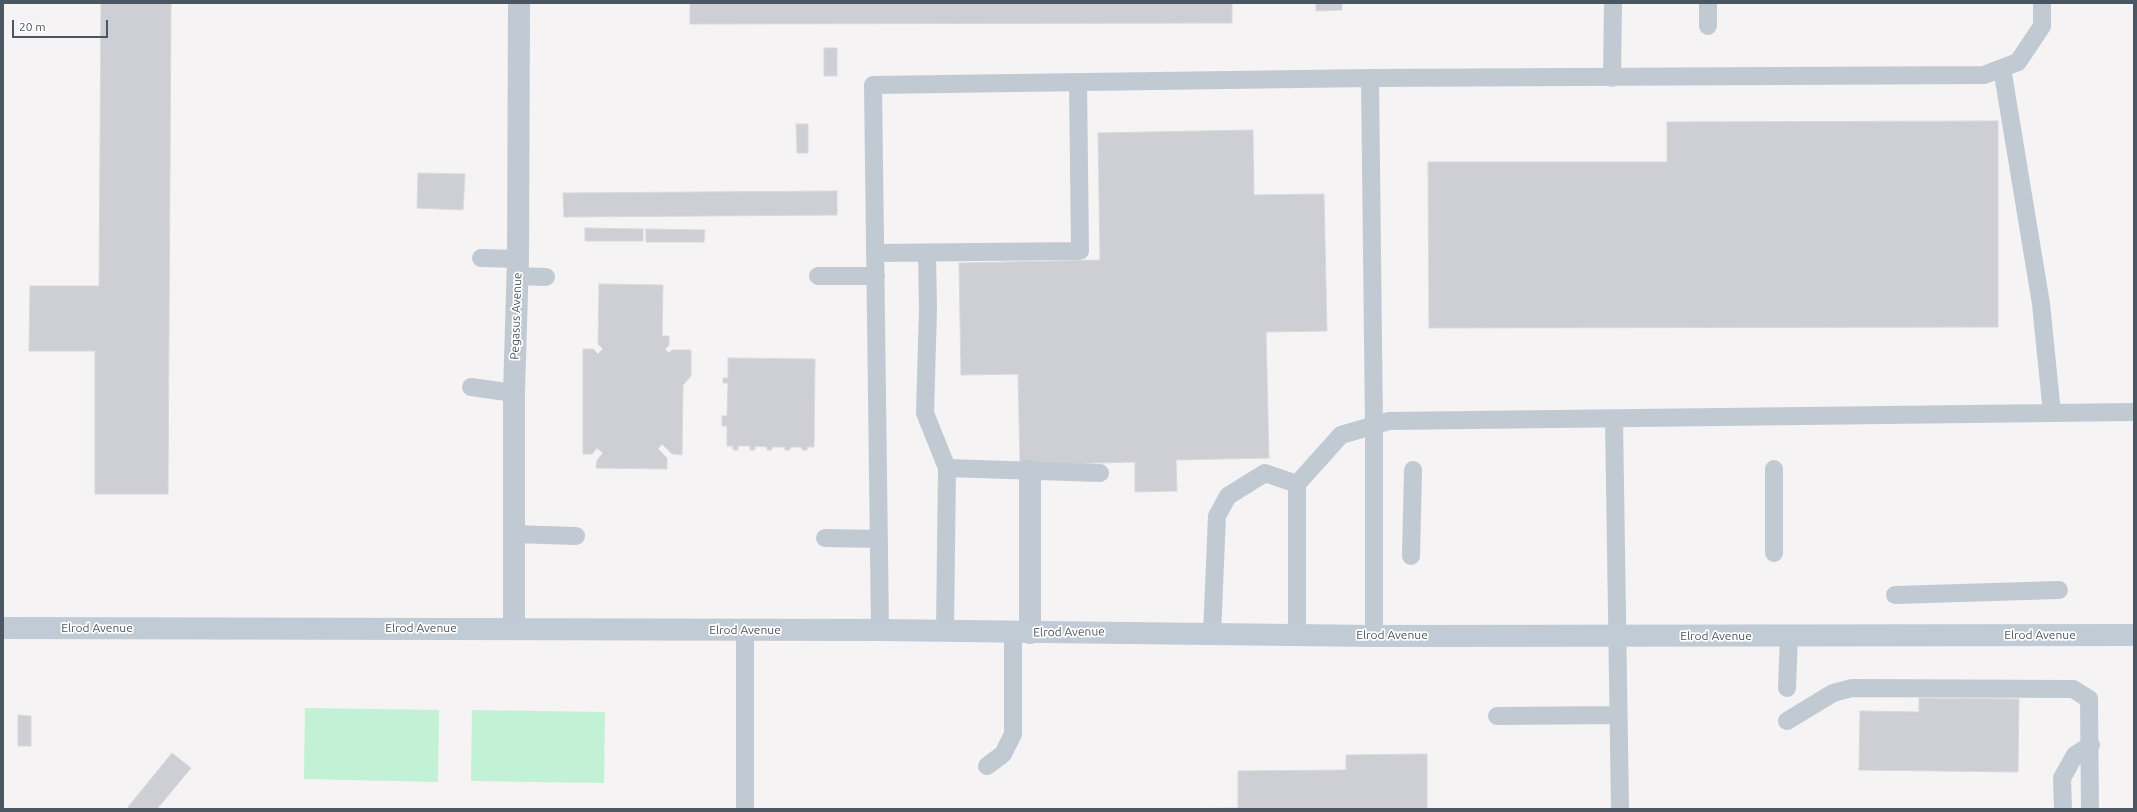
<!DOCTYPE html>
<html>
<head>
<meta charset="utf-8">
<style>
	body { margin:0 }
	#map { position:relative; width:2137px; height:812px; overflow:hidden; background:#f5f3f3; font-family:Ubuntu,sans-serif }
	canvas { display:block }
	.frame { position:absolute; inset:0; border:4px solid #4a5661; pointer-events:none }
	.scale { position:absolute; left:12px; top:20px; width:96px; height:18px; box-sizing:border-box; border:2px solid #4a5661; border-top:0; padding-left:5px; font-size:12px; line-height:14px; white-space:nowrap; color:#4a5661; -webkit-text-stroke:3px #fff; paint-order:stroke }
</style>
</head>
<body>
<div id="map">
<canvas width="2137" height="812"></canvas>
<div class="frame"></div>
<div class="scale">20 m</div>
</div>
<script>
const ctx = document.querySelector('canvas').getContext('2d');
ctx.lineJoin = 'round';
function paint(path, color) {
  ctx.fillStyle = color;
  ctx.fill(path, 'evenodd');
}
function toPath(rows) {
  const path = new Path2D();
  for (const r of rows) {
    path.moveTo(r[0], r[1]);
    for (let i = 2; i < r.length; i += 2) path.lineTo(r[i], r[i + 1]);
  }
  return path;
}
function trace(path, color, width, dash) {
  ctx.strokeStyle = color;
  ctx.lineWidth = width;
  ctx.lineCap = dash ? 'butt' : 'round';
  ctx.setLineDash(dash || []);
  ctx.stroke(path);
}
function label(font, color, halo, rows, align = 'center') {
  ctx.font = font + ' Ubuntu,sans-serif';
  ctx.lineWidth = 3.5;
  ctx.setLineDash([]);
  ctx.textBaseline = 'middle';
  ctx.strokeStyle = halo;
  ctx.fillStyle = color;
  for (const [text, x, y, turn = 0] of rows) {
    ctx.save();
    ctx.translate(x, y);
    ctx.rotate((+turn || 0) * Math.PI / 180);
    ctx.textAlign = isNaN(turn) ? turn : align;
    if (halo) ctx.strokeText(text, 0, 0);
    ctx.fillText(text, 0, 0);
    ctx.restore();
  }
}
const green = toPath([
	[305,708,439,710,438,782,304,779],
	[472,710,605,712,604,783,471,781]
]);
const building = toPath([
	[101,3,171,3,168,494,95,494,95,351,29,351,30,286,99,286,101,3],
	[690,3,1232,3,1232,23,690,24,690,3],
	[1316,3,1342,3,1342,10,1316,11,1316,3],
	[824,48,837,48,837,76,824,76,824,48],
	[1998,121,1998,327,1429,328,1428,162,1667,162,1667,122,1998,121],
	[796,124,808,124,808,153,797,153,796,124],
	[1253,130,1254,195,1324,194,1327,331,1266,332,1269,458,1176,460,1177,491,1135,492,1135,462,1020,465,1018,374,961,375,959,263,1100,260,1098,133,1253,130],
	[418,173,465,174,463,210,417,208,418,173],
	[837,191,837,215,564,217,563,193,837,191],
	[585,228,643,229,643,241,585,241,585,228],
	[646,229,705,230,704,242,646,242,646,229],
	[599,284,663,285,662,336,669,336,669,345,665,349,669,353,672,350,691,350,691,376,683,385,682,455,672,454,662,444,658,449,667,458,667,469,596,468,597,460,603,453,597,448,592,454,583,454,583,349,593,349,598,354,603,349,598,344,599,284],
	[728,358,815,359,814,447,807,447,807,450,802,450,802,447,790,447,790,450,785,450,785,447,772,447,772,450,767,450,767,447,755,446,755,450,750,450,750,446,738,446,738,450,733,450,733,446,727,446,727,426,722,426,722,416,727,416,728,383,723,383,723,378,728,378,728,358],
	[1919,698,2019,699,2018,772,1859,770,1860,711,1919,712,1919,698],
	[18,715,31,716,31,746,18,746,18,715],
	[172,753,191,768,157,809,130,809,128,807,172,753],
	[1427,754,1427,809,1164,809,1238,808,1238,771,1346,770,1346,755,1427,754]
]);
const lane = toPath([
	[1708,26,1708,3],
	[2002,68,2041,304,2052,413],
	[1612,78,1613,3],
	[876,253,1080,251,1078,82],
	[927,253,928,309,925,413,947,468,945,631],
	[481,258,518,259],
	[517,276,546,277],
	[818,276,876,276],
	[471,387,514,393],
	[1614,419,1620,809],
	[947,468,1100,473],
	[1774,469,1774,553],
	[513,534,576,536],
	[825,538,879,539],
	[1411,556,1413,470],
	[1895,595,2059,590],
	[880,630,873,85,1370,78],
	[745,631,745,809],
	[1212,634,1217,516,1228,496,1265,473,1297,484],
	[1297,634,1297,484,1341,435,1389,421,2134,412],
	[1374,636,1374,427,1370,78,1984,75,2018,62,2042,26,2042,3],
	[1787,688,1789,636],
	[1497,716,1618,715],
	[1787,721,1833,693,1852,688,2073,689,2089,699,2090,809],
	[987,766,1003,754,1013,734,1013,633],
	[2063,809,2062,778,2075,755,2091,745]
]);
const street = toPath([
	[1030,471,1030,633],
	[514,628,514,393,518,259,519,3]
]);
const secondary = toPath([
	[3,628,880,630,1374,636,2134,635]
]);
const streetNames = [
	["Pegasus Avenue",516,316,-88],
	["Elrod Avenue",97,628],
	["Elrod Avenue",421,628],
	["Elrod Avenue",745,630],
	["Elrod Avenue",1069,632,-1],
	["Elrod Avenue",1392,635],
	["Elrod Avenue",2040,635],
	["Elrod Avenue",1716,636]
];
paint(green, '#c3f1d5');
paint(building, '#cdcfd5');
trace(building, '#d7d9de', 1);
trace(lane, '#c1cad2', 18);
trace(street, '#c1cad2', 22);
trace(secondary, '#c1cbd6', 22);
label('12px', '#4a5661', '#fff', streetNames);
</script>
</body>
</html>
